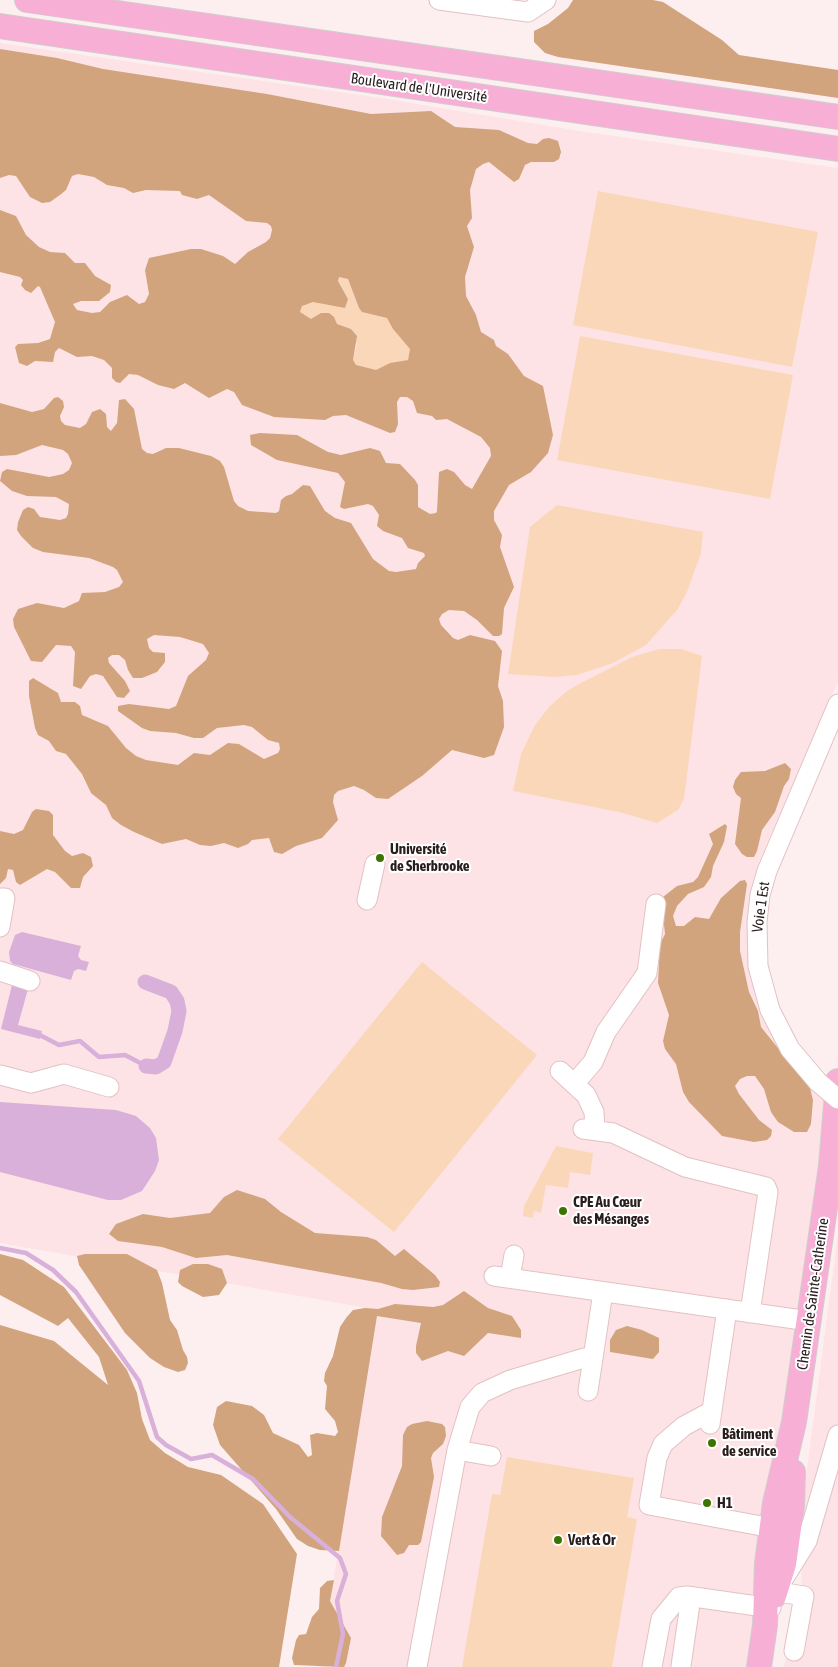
<!DOCTYPE html>
<html>
<head>
<meta charset="utf-8">
<style>
	body { margin:0 }
	canvas { display:block; background:#fdeff0 }
</style>
</head>
<body>
<canvas width="838" height="1667"></canvas>
<script>
const ctx = document.querySelector('canvas').getContext('2d');
ctx.lineJoin = 'round';
function paint(path, color) {
  ctx.fillStyle = color;
  ctx.fill(path, 'evenodd');
}
function toPath(rows) {
  const path = new Path2D();
  for (const r of rows) {
    path.moveTo(r[0], r[1]);
    for (let i = 2; i < r.length; i += 2) path.lineTo(r[i], r[i + 1]);
  }
  return path;
}
function trace(path, color, width, dash) {
  ctx.strokeStyle = color;
  ctx.lineWidth = width;
  ctx.lineCap = dash ? 'butt' : 'round';
  ctx.setLineDash(dash || []);
  ctx.stroke(path);
}
function label(font, color, halo, rows, align = 'center') {
  ctx.font = font + ' "Asap Condensed",sans-serif';
  ctx.lineWidth = 4;
  ctx.setLineDash([]);
  ctx.textBaseline = 'middle';
  ctx.strokeStyle = halo;
  ctx.fillStyle = color;
  for (const [text, x, y, turn = 0] of rows) {
    ctx.save();
    ctx.translate(x, y);
    ctx.rotate((+turn || 0) * Math.PI / 180);
    ctx.textAlign = isNaN(turn) ? turn : align;
    if (halo) ctx.strokeText(text, 0, 0);
    ctx.fillText(text, 0, 0);
    ctx.restore();
  }
}
const built = toPath([
	[0,43,381,98,586,132,838,168,838,681,758,864,752,884,747,931,753,983,768,1029,782,1054,796,1072,817,1095,827,1104,748,1667,319,1667,378,1310,0,1243],
	[838,1234,838,1667,784,1667,802,1588,799,1530]
]);
const green = toPath([
	[598,191,818,232,792,367,573,325],
	[339,277,348,279,359,308,363,312,387,318,393,329,410,349,408,360,390,363,376,371,355,365,353,360,357,344,351,329,337,324,334,317,311,319,300,312,302,306,307,303,348,298,338,281],
	[580,336,793,375,770,499,557,460],
	[557,505,703,532,701,553,687,592,677,610,646,645,613,663,577,675,555,677,508,674,530,527],
	[659,649,681,649,702,656,684,799,678,810,657,823,619,812,513,791,521,754,535,725,549,707,567,691,579,684,632,657],
	[422,962,537,1055,394,1232,278,1139],
	[556,1146,593,1153,590,1175,570,1172,568,1188,546,1185,541,1213,534,1211,533,1218,523,1216,524,1206],
	[507,1457,634,1478,627,1517,637,1519,612,1667,462,1667,492,1494,500,1495]
]);
const forest = toPath([
	[573,0,653,0,663,2,722,40,739,55,838,70,838,98,558,57,545,53,534,42,534,31,548,24,568,8],
	[0,49,57,58,103,69,267,94,371,114,431,111,455,127,499,130,528,143,537,144,543,139,549,138,558,141,561,152,559,159,554,162,531,162,525,165,519,179,514,182,489,162,483,164,476,169,470,190,472,218,467,226,474,247,465,277,466,296,476,315,481,332,494,340,496,346,508,354,524,376,543,386,553,435,548,453,531,472,509,485,494,511,494,520,502,535,500,547,514,587,504,608,502,634,499,636,493,636,477,620,464,611,449,610,442,614,439,619,441,625,453,638,458,640,470,635,495,641,502,651,498,686,503,701,504,727,494,755,484,758,452,750,422,776,388,799,376,798,364,790,354,786,338,791,334,795,333,802,338,820,322,838,296,846,282,854,274,852,269,838,252,840,248,844,238,848,224,843,211,846,200,845,186,839,162,844,134,832,121,825,112,818,106,805,91,793,82,774,66,754,56,751,49,741,38,735,35,728,29,696,29,681,33,678,58,693,61,702,75,702,80,706,82,715,108,726,126,748,136,756,146,760,178,765,194,753,210,755,228,743,239,744,264,759,278,753,280,749,279,743,268,740,252,727,244,725,217,728,203,738,194,738,176,733,150,731,142,728,118,711,118,706,129,704,169,709,176,706,188,676,206,660,209,653,203,644,180,637,154,635,147,639,149,648,153,652,165,653,165,662,157,672,142,678,133,678,128,670,125,660,119,655,112,655,108,658,109,663,125,681,130,691,124,698,117,697,103,676,96,674,90,676,81,689,73,686,75,652,71,646,56,645,42,662,31,661,14,627,13,619,18,609,37,603,64,608,79,601,82,593,105,592,119,587,123,582,117,570,113,567,89,558,43,552,33,548,21,536,17,530,18,522,23,510,28,507,34,509,40,517,60,520,66,518,68,514,69,504,56,497,27,496,12,491,0,481,2,472,7,469,49,477,63,474,69,470,72,463,68,454,63,450,42,445,16,455,0,456,0,403,32,412,44,409,54,398,58,397,63,401,64,407,60,416,61,421,65,425,80,428,86,424,92,412,100,409,106,414,107,427,111,431,117,423,119,400,125,399,134,409,142,449,147,453,153,454,166,448,179,448,211,456,220,461,224,467,234,501,238,506,248,511,276,513,279,511,281,500,286,496,292,494,303,485,310,486,325,511,335,518,351,523,373,559,389,571,396,572,416,569,418,563,425,556,424,553,408,548,402,538,383,531,377,526,379,515,373,506,368,504,344,509,340,507,345,482,338,473,277,460,251,445,250,435,260,433,297,435,328,452,341,455,370,448,380,451,386,463,400,464,415,480,418,485,418,507,430,514,436,513,437,511,439,472,447,469,454,472,465,485,472,489,491,456,490,448,481,437,447,419,436,420,432,416,417,413,413,401,407,397,400,397,397,402,398,424,395,432,390,433,346,415,333,416,325,420,274,417,242,405,234,392,227,389,209,398,185,383,174,389,158,385,138,375,129,374,120,383,116,382,112,378,112,368,104,360,92,356,77,357,59,348,55,352,53,362,35,361,27,366,19,363,15,347,18,344,38,343,50,339,55,322,40,287,38,286,31,293,25,290,21,285,23,280,20,277,0,272,0,210,16,216,26,235,39,247,50,252,65,253,75,263,85,263,95,276,111,285,110,292,99,301,81,301,73,304,77,310,92,313,100,312,110,302,127,295,139,304,145,302,149,294,145,270,149,258,191,249,201,249,223,256,235,264,248,252,266,242,270,238,272,230,271,226,267,223,246,221,209,195,197,199,182,195,180,191,146,190,133,193,124,188,107,185,94,177,78,174,72,176,66,190,60,195,50,202,42,203,30,197,16,176,9,175,0,178],
	[339,277,348,279,359,308,362,312,387,318,393,329,410,349,408,360,390,363,376,370,356,365,353,360,357,336,351,329,337,324,334,317,329,313,321,313,311,319,300,312,302,306,313,302,345,308,348,299,338,281],
	[785,763,791,769,789,779,784,786,775,812,762,830,757,851,754,857,747,857,742,854,735,844,741,798,736,794,733,787,735,780,741,772,765,771],
	[36,809,49,811,53,815,53,835,65,851,72,856,83,853,91,857,93,866,83,877,80,888,71,888,55,872,47,869,20,885,16,882,13,870,8,869,6,878,0,884,0,831,14,834,23,830,32,812],
	[725,824,727,826,724,842,713,866,711,877,704,887,688,894,677,906,673,916,676,926,684,926,695,917,709,919,721,898,740,881,745,880,747,884,740,932,740,951,749,992,758,1011,761,1027,810,1088,813,1100,811,1124,807,1132,794,1132,778,1122,771,1112,764,1089,755,1076,747,1076,740,1079,735,1086,739,1094,759,1120,772,1130,771,1136,767,1140,754,1142,722,1136,689,1102,683,1092,676,1064,665,1049,663,1041,669,1015,658,983,660,944,665,934,662,906,663,897,677,886,693,882,698,877,713,844,709,834],
	[237,1190,265,1199,281,1212,315,1233,367,1237,376,1240,395,1256,404,1249,435,1275,440,1282,439,1287,413,1290,402,1289,381,1283,227,1255,196,1258,162,1247,118,1241,109,1234,116,1224,143,1214,170,1218,210,1213,224,1197],
	[0,1254,23,1260,64,1287,127,1370,137,1393,142,1419,150,1440,165,1453,188,1467,221,1475,263,1504,297,1554,279,1667,0,1667,0,1325,54,1341,108,1385,99,1357,68,1318,58,1326,0,1295],
	[85,1254,127,1254,157,1270,162,1283,170,1320,177,1330,183,1350,187,1357,188,1363,185,1370,178,1372,164,1367,150,1358,125,1333,79,1265,77,1256],
	[193,1264,208,1264,222,1269,227,1283,219,1295,203,1297,182,1286,178,1282,180,1270],
	[464,1291,488,1308,512,1316,521,1330,521,1338,488,1333,464,1356,448,1351,422,1361,416,1353,416,1346,421,1323,377,1316,339,1551,320,1550,308,1546,297,1539,276,1509,220,1445,213,1425,217,1407,226,1401,252,1406,264,1415,273,1433,299,1445,308,1457,312,1455,310,1435,317,1433,335,1436,338,1432,335,1421,325,1409,327,1386,324,1381,325,1373,333,1356,340,1327,346,1318,353,1310,365,1308,378,1309,395,1304,433,1307,443,1305],
	[627,1326,642,1330,659,1338,659,1352,653,1359,610,1352,610,1340,616,1330],
	[427,1421,442,1424,445,1427,446,1436,443,1444,433,1453,431,1458,434,1477,421,1542,418,1545,409,1545,404,1553,397,1555,381,1536,382,1517,402,1466,403,1435,407,1427,412,1424],
	[334,1580,330,1601,351,1638,346,1663,344,1667,294,1665,292,1658,296,1640,299,1635,306,1634,312,1617,319,1609,320,1588,327,1581]
]);
const water = toPath([
	[22,932,81,946,78,956,81,960,89,962,86,971,78,969,74,971,71,980,13,964,10,961,9,952,15,935],
	[12,985,28,989,18,1025,42,1031,40,1039,1,1029],
	[0,1102,116,1110,136,1116,150,1128,156,1138,159,1160,155,1171,142,1191,121,1200,108,1200,0,1172]
]);
const stream = toPath([
	[36,1033,59,1045,80,1041,99,1057,125,1055,146,1066],
	[0,1248,26,1253,53,1270,76,1292,139,1381,157,1437,166,1445,191,1459,212,1455,253,1479,290,1517,340,1558,346,1574,337,1601,343,1634,336,1667]
]);
const canal = toPath([
	[145,982,171,992,177,1001,179,1011,175,1031,164,1062,156,1067,146,1066]
]);
const minor = toPath([
	[439,0,528,12,546,0],
	[0,898,5,898,0,927],
	[367,900,375,864],
	[0,971,30,981],
	[560,1071,586,1095,594,1112,595,1130],
	[0,1075,31,1083,64,1074,109,1087],
	[818,1082,790,1049,770,1010,758,966,757,922,760,895,767,871,838,704],
	[575,1083,593,1062,606,1032,647,973,656,904],
	[583,1129,613,1133,685,1167,766,1187,768,1192,750,1313],
	[494,1276,809,1321],
	[510,1278,514,1255],
	[588,1391,603,1292],
	[712,1411,684,1426,663,1444,657,1458,649,1505,772,1528],
	[710,1424,727,1309],
	[457,1450,491,1456],
	[784,1578,807,1541,838,1435],
	[766,1590,804,1596,794,1651],
	[681,1666,691,1597],
	[417,1667,457,1450,470,1407,482,1393,510,1380,584,1358,593,1359],
	[652,1667,661,1619,679,1597,687,1596,771,1608]
]);
const major = toPath([
	[27,0,838,117],
	[0,26,838,149],
	[774,1596,784,1564,792,1506,793,1472],
	[759,1667,765,1625,767,1563,775,1503,794,1422,831,1166,838,1081]
]);
const minorBridge = toPath([
	[818,1082,838,1099]
]);
const markers = [
	[380,858,5,"#3d7401"],
	[563,1211,5,"#3d7401"],
	[712,1443,5,"#3d7401"],
	[707,1503,5,"#3d7401"],
	[558,1540,5,"#3d7401"]
];
const streetNames = [
	["Boulevard de l'Université",419,88,8],
	["Voie 1 Est",761,907,-82],
	["Chemin de Sainte-Catherine",813,1294,-82]
];
const poiNames = [
	["Université",390,849],
	["de Sherbrooke",390,866],
	["CPE Au Cœur",573,1202],
	["des Mésanges",573,1219],
	["Bâtiment",722,1434],
	["de service",722,1451],
	["H1",717,1503],
	["Vert & Or",568,1540]
];
paint(built, '#fde3e5');
paint(green, '#fbd7b9');
paint(forest, '#d1a47e');
paint(water, '#d8b0da');
trace(stream, '#d8b0da', 4.5);
trace(canal, '#d8b0da', 15);
trace(minor, '#e2c1c3', 21);
trace(major, '#d0cdce', 26);
trace(minor, '#fff', 19);
trace(major, '#f7afd5', 24);
trace(minorBridge, '#e2c1c3', 21, []);
trace(minorBridge, '#fff', 19);
for (const [x, y, r, color] of markers) {
  const dot = new Path2D();
  dot.arc(x, y, r, 0, 2 * Math.PI);
  ctx.fillStyle = color;
  ctx.fill(dot);
  trace(dot, '#fff', 2);
}
label('15px', '#291d1e', '#fff', streetNames);
label('bold 15px', '#291d1e', '#fff', poiNames, 'left');
</script>
</body>
</html>
